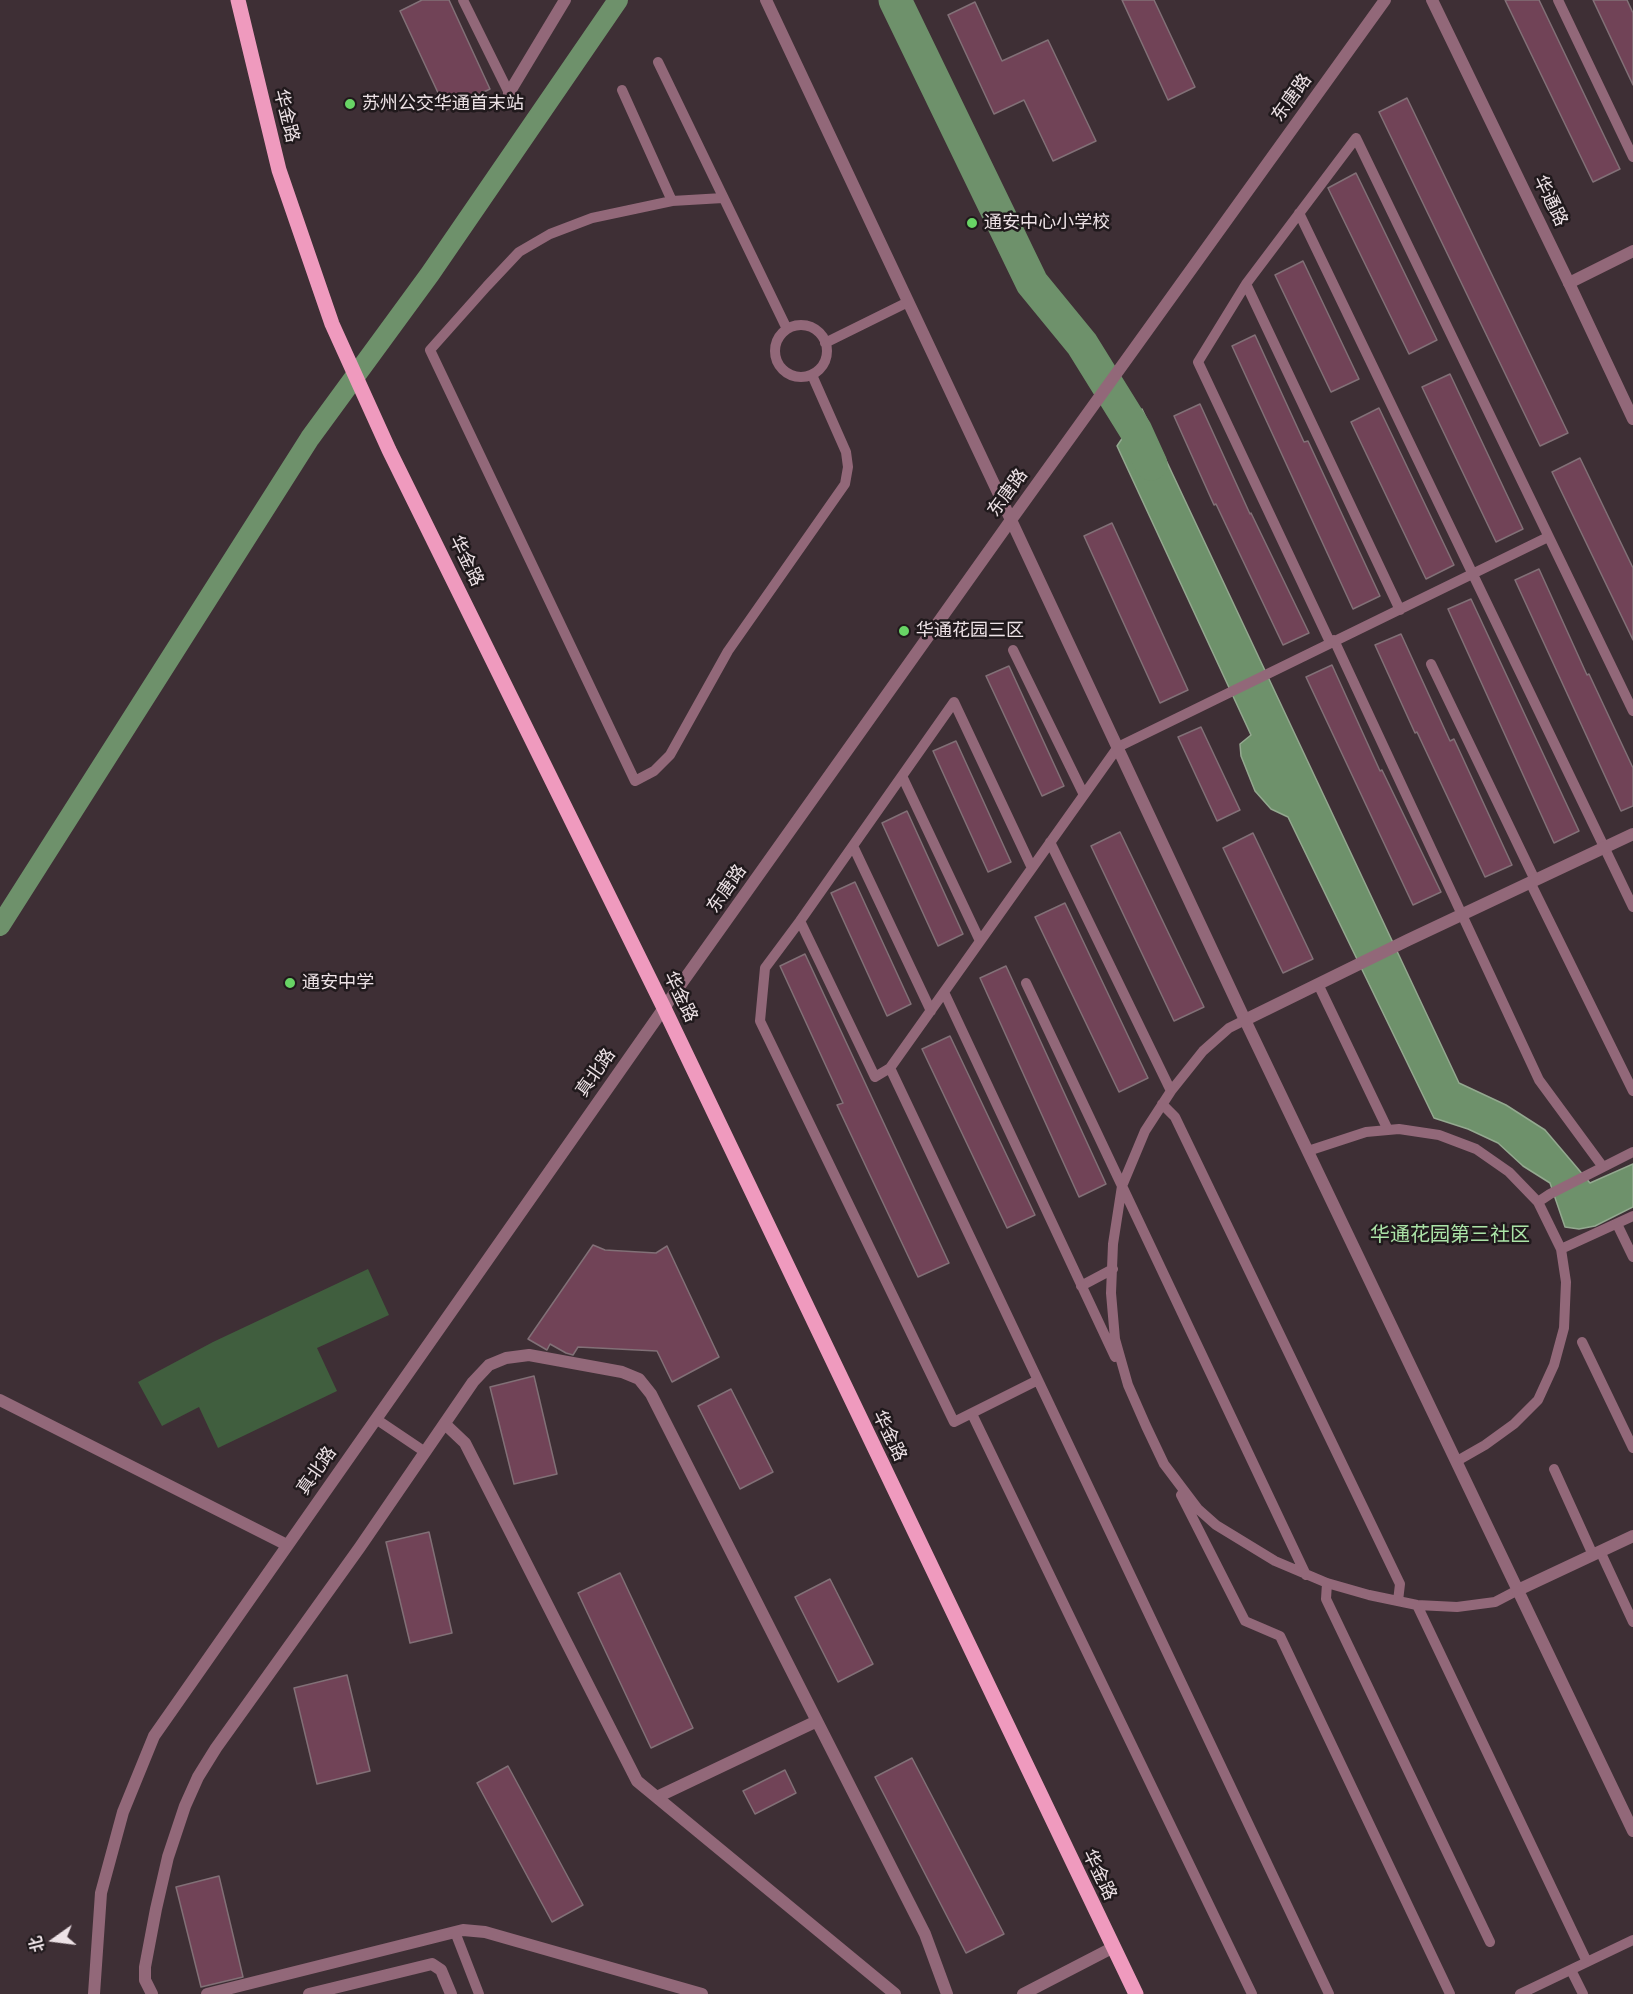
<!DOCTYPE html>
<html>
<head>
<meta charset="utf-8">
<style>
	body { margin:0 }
	#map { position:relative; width:1633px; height:1994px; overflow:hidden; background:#3e2f35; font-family:Manrope,"Noto Sans SC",sans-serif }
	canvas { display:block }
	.north { position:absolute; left:24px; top:1910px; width:60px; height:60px; -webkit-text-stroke:4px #20191c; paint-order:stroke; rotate:256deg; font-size:16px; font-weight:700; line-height:24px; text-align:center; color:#ede2e6 }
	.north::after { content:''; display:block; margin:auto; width:21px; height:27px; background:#ede2e6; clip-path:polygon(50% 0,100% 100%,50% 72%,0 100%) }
</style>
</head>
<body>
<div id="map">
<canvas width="1633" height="1994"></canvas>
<div class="north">北</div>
</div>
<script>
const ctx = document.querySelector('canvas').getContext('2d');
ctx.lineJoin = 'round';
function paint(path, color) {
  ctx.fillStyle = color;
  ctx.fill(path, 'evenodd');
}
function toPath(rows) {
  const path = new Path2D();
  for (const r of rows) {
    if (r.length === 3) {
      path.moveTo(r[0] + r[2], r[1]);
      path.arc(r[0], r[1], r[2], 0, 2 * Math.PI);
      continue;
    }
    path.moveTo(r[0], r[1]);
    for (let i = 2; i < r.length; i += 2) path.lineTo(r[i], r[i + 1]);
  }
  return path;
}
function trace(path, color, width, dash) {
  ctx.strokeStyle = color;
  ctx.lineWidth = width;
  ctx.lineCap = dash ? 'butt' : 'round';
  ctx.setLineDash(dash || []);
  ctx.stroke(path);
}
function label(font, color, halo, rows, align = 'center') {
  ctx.font = font + ' Manrope,"Noto Sans SC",sans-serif';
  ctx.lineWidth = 5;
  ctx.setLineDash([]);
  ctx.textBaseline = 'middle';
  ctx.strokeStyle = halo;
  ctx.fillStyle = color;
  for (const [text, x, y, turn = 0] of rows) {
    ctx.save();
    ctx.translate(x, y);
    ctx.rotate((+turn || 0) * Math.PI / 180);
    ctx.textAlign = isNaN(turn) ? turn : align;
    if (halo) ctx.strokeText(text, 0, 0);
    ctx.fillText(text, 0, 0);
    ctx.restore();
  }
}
const green = toPath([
	[368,1269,389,1315,317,1348,337,1391,218,1448,199,1407,162,1426,138,1382,213,1342]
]);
const water = toPath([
	[1142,409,1459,1083,1506,1105,1545,1130,1590,1183,1633,1164,1633,1207,1595,1226,1579,1229,1565,1227,1550,1183,1523,1166,1498,1143,1468,1129,1434,1118,1288,817,1271,809,1255,791,1241,756,1240,744,1251,735,1117,446,1142,409]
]);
const canal = toPath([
	[0,926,310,438,430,274,618,0]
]);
const river = toPath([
	[895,0,1032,283,1082,344,1136,431,1151,464]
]);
const building = toPath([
	[422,0,449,0,490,89,446,110,400,11,422,0],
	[1122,0,1154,0,1195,87,1168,100,1122,0],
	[1505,0,1539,0,1620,169,1593,182,1505,0],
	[1593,0,1627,0,1633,13,1633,85,1593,0],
	[975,2,1002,61,1048,40,1096,141,1053,161,1024,100,994,114,948,15,975,2],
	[1407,98,1568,433,1540,446,1379,112,1407,98],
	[1356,173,1437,340,1409,354,1328,188,1356,173],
	[1303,261,1359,379,1331,392,1275,275,1303,261],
	[1255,335,1304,442,1308,441,1380,596,1353,609,1232,346,1255,335],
	[1450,374,1523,529,1496,542,1422,387,1450,374],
	[1200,404,1250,514,1251,513,1309,633,1283,645,1216,504,1214,505,1174,416,1200,404],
	[1379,408,1454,565,1426,579,1351,422,1379,408],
	[1580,458,1633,568,1633,640,1552,472,1580,458],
	[1112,523,1188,690,1160,703,1084,536,1112,523],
	[1539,569,1587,675,1589,674,1633,768,1633,806,1621,811,1515,580,1539,569],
	[1471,599,1579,831,1554,843,1448,609,1471,599],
	[1401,634,1450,741,1454,739,1512,865,1485,877,1417,732,1415,733,1375,645,1401,634],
	[1332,665,1380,771,1382,770,1441,892,1413,905,1306,677,1332,665],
	[1009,666,1064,786,1042,796,986,676,1009,666],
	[1201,727,1240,810,1217,821,1178,737,1201,727],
	[956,741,1011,862,988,872,933,751,956,741],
	[907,811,963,934,938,946,882,823,907,811],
	[1120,832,1204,1007,1174,1021,1091,846,1120,832],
	[1253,833,1313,959,1283,973,1223,848,1253,833],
	[855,882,911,1004,887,1016,831,893,855,882],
	[1065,903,1148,1078,1119,1092,1035,917,1065,903],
	[805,954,949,1263,918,1277,837,1105,843,1103,780,966,805,954],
	[1006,966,1106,1184,1079,1197,980,978,1006,966],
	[950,1036,1035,1215,1007,1228,922,1049,950,1036],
	[593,1245,605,1250,656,1253,667,1246,719,1357,672,1382,657,1351,578,1347,573,1355,566,1353,550,1344,547,1350,528,1339,593,1245],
	[534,1376,557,1474,514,1484,490,1387,534,1376],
	[731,1389,773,1472,740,1489,698,1406,731,1389],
	[429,1532,452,1633,410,1643,386,1542,429,1532],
	[620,1573,693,1728,651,1748,578,1593,620,1573],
	[830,1579,873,1664,838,1682,795,1597,830,1579],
	[347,1675,370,1771,317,1784,294,1688,347,1675],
	[912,1758,1004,1934,966,1953,875,1777,912,1758],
	[508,1766,583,1905,552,1922,477,1783,508,1766],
	[785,1770,796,1793,755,1814,743,1791,785,1770],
	[219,1876,243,1977,201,1987,176,1887,219,1876]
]);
const service = toPath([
	[463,0,509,93],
	[1558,0,1633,157],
	[658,62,787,329],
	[622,90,672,201],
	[723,198,672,201,592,218,550,234,519,252,487,286,430,350,635,781,654,771,670,755,728,651,845,484,848,467,846,452,812,375],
	[1299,213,1633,907],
	[1246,284,1400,610],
	[801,351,26],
	[825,343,908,302],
	[1334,640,1539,1080,1603,1167],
	[1330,642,1198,362,1246,284,1356,138,1633,711],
	[1013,650,1084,795],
	[1431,664,1535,880],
	[902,776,980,941],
	[1050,842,1171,1091],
	[853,846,931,1011],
	[1032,868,954,702,800,921,765,968,760,1021,954,1422,1038,1380],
	[1530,882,1633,1091],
	[800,921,875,1077,890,1068,1118,747,1548,537],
	[1026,983,1306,1575],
	[1318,984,1388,1130],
	[944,992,1115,1357],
	[1245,1020,1229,1028,1203,1051,1171,1091,1145,1131,1122,1186,1113,1244,1111,1293,1115,1339,1128,1385,1146,1426,1164,1464,1198,1509,1216,1525,1275,1561,1327,1583,1369,1595,1417,1605,1457,1607,1495,1602,1518,1590],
	[890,1068,1329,1994],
	[1162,1104,1175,1117,1400,1584,1398,1601],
	[1308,1151,1366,1132,1399,1129,1439,1135,1476,1149,1509,1172,1538,1202,1561,1249,1566,1282,1564,1328,1554,1365,1538,1400,1514,1424,1485,1445,1457,1461],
	[1538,1202,1550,1194,1633,1152],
	[1617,1224,1633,1257],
	[1561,1249,1633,1216],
	[1081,1286,1113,1269],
	[1582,1342,1633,1448],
	[972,1414,1252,1994],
	[376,1419,425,1452],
	[1554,1469,1593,1555],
	[1181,1495,1245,1621,1280,1636,1450,1994],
	[1600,1551,1633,1622],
	[1327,1583,1326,1599,1490,1942],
	[1417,1605,1587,1962],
	[455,1932,479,1994],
	[1571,1970,1583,1994],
	[1520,1994,1633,1940]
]);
const minor = toPath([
	[509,93,565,0],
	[1569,283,1633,251],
	[1011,520,1245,1020,1633,1831],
	[1245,1020,1408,940,1633,834],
	[445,1424,465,1443,637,1781,895,1994],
	[1518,1590,1633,1536],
	[657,1797,817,1721],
	[152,1994,145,1980,145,1967,156,1909,168,1857,185,1806,198,1777,216,1748,360,1547,473,1382,489,1365,506,1358,529,1355,622,1372,639,1379,651,1394,925,1934,947,1994],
	[207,1994,463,1930,485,1932,702,1994],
	[309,1994,432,1964,441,1970,451,1994],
	[1023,1994,1112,1948]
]);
const tertiary = toPath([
	[766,0,1011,520],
	[1432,0,1569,283,1633,419],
	[0,1400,287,1545],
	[94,1994,101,1893,123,1812,154,1736,664,1008,1011,520,1385,0]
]);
const primary = toPath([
	[238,0,279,170,332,324,389,450,664,1008,1136,1994]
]);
const markers = [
	[350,104,6,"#68d465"],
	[972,223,6,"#68d465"],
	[904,631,6,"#68d465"],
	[290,983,6,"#68d465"]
];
const streetNames = [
	["东唐路",1292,98,-54],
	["华金路",286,116,76],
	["华通路",1550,201,64],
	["东唐路",1008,493,-54],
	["华金路",466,561,64],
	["东唐路",727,889,-55],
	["华金路",680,997,64],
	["真北路",596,1073,-55],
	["华金路",889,1436,64],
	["真北路",317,1471,-55],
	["华金路",1099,1875,64]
];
const poiNames = [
	["苏州公交华通首末站",362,104],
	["通安中心小学校",984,223],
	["华通花园三区",916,631],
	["通安中学",302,983]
];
const neighbourhoodNames = [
	["华通花园第三社区",1450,1235]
];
paint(green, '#405e3e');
paint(water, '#6e916b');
trace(water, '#94a990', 1.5);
trace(canal, '#6e916b', 20);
trace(river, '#6e916b', 33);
paint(building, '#714357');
trace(building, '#827077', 1.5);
trace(service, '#926879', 10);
trace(minor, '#926879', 12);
trace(tertiary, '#926879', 12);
trace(primary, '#ef9abe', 15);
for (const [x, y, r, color] of markers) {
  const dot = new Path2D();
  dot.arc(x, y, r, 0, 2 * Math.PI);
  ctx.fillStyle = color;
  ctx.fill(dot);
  trace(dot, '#20191c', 2);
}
label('18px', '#ede2e6', '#20191c', streetNames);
label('18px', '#ede2e6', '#20191c', poiNames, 'left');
label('20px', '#abe3a7', '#20191c', neighbourhoodNames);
</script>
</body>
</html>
